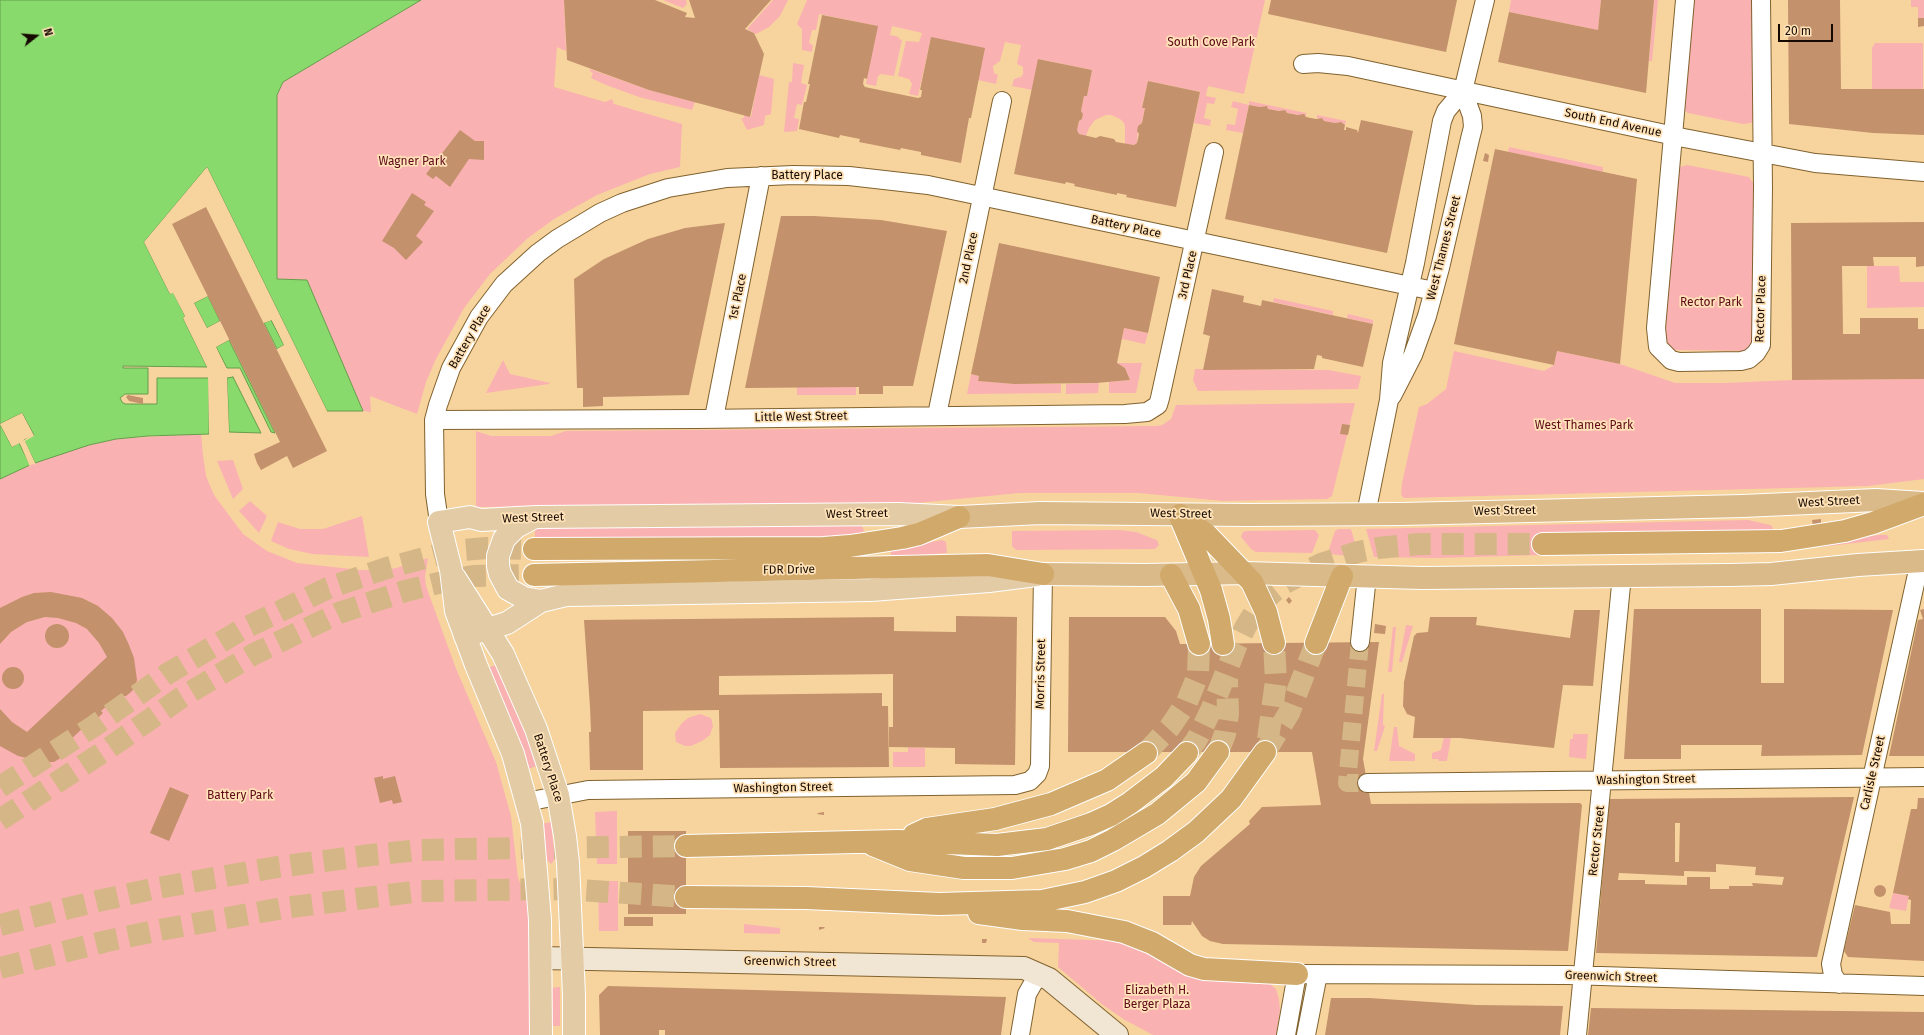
<!DOCTYPE html>
<html>
<head>
<meta charset="utf-8">
<style>
	body { margin:0 }
	#map { position:relative; width:1924px; height:1035px; overflow:hidden; background:#f7d49e; font-family:"Fira Sans",sans-serif }
	canvas { display:block }
	.north { position:absolute; left:16px; top:16px; width:40px; height:40px; -webkit-text-stroke:3px #ffe2b7; paint-order:stroke; rotate:73deg; font-size:11px; font-weight:700; line-height:16px; text-align:center; color:#160a00 }
	.north::after { content:''; display:block; margin:auto; width:14px; height:18px; background:#160a00; clip-path:polygon(50% 0,100% 100%,50% 72%,0 100%) }
	.scale { position:absolute; left:1778px; top:24px; width:55px; height:18px; box-sizing:border-box; border:2px solid #160a00; border-top:0; padding-left:5px; font-size:12px; line-height:14px; white-space:nowrap; color:#160a00; -webkit-text-stroke:3px #ffe2b7; paint-order:stroke }
</style>
</head>
<body>
<div id="map">
<canvas width="1924" height="1035"></canvas>
<div class="north">N</div>
<div class="scale">20 m</div>
</div>
<script>
const ctx = document.querySelector('canvas').getContext('2d');
ctx.lineJoin = 'round';
function paint(path, color) {
  ctx.fillStyle = color;
  ctx.fill(path, 'evenodd');
}
function toPath(rows) {
  const path = new Path2D();
  for (const r of rows) {
    if (r.length === 3) {
      path.moveTo(r[0] + r[2], r[1]);
      path.arc(r[0], r[1], r[2], 0, 2 * Math.PI);
      continue;
    }
    path.moveTo(r[0], r[1]);
    for (let i = 2; i < r.length; i += 2) path.lineTo(r[i], r[i + 1]);
  }
  return path;
}
function trace(path, color, width, dash) {
  ctx.strokeStyle = color;
  ctx.lineWidth = width;
  ctx.lineCap = dash ? 'butt' : 'round';
  ctx.setLineDash(dash || []);
  ctx.stroke(path);
}
function label(font, color, halo, rows, align = 'center') {
  ctx.font = font + ' "Fira Sans",sans-serif';
  ctx.lineWidth = 3.5;
  ctx.setLineDash([]);
  ctx.textBaseline = 'middle';
  ctx.strokeStyle = halo;
  ctx.fillStyle = color;
  for (const [text, x, y, turn = 0] of rows) {
    ctx.save();
    ctx.translate(x, y);
    ctx.rotate((+turn || 0) * Math.PI / 180);
    ctx.textAlign = isNaN(turn) ? turn : align;
    if (halo) ctx.strokeText(text, 0, 0);
    ctx.fillText(text, 0, 0);
    ctx.restore();
  }
}
const green = toPath([
	[421,0,564,0,566,51,557,47,554,87,605,102,612,99,614,104,682,124,680,167,650,174,597,195,554,219,528,238,490,274,464,308,436,359,426,382,417,414,370,396,371,412,363,411,307,280,277,279,277,95,283,82],
	[663,0,686,0,687,4,683,8],
	[773,0,788,0,780,16,769,27,756,34,747,29],
	[807,0,1265,0,1244,94,1208,86,1206,96,1216,98,1214,104,1207,103,1204,118,1211,120,1210,126,1194,123,1200,92,1148,81,1142,107,1145,108,1142,123,1138,126,1137,143,1134,145,1125,144,1125,127,1124,123,1120,119,1111,115,1106,115,1095,120,1089,128,1086,136,1079,134,1077,130,1079,121,1082,119,1083,114,1081,111,1084,96,1087,96,1092,70,1039,59,1032,90,1012,86,1014,79,1021,77,1023,74,1023,67,1017,64,1021,45,1005,42,1000,61,993,66,994,73,998,75,996,84,978,80,931,37,918,96,909,94,912,84,909,79,898,76,906,41,919,42,922,33,892,26,890,35,899,37,899,39,902,40,894,76,881,74,878,76,876,86,866,84,877,26,819,14,816,30,812,30,809,43,813,45,812,52,802,50,802,29,797,24],
	[1511,0,1601,0,1598,30,1509,12],
	[1654,0,1658,0,1652,61,1649,61],
	[1693,0,1753,0,1754,120,1751,123,1743,124,1688,113,1684,110],
	[1911,0,1924,0,1924,18,1918,18,1918,7,1911,7],
	[1875,43,1923,43,1923,89,1872,89,1872,48],
	[793,63,804,65,801,83,807,85,802,105,797,104,794,118,799,119,797,131,784,132,789,82,792,82],
	[590,69,649,90,695,102,692,110,639,97,606,85,591,78,593,73,590,71],
	[759,75,774,79,771,114,765,116,764,125,747,130,741,118,744,118,744,115,751,117],
	[1233,101,1249,105,1249,101,1306,113,1306,116,1287,113,1285,110,1279,111,1268,109,1267,106,1260,107,1249,105,1243,133,1226,130,1227,124,1235,125,1238,109,1231,107],
	[1317,115,1346,121,1345,125,1341,122,1335,123,1324,121,1322,118,1317,118],
	[1509,147,1603,167,1603,172,1508,152],
	[1687,165,1749,177,1754,184,1754,342,1744,351,1673,350,1669,348,1662,335,1678,170,1680,167],
	[1867,266,1899,266,1900,282,1924,282,1924,307,1867,308],
	[1274,298,1333,311,1333,315,1273,302],
	[1348,314,1373,320,1373,324,1347,318],
	[1124,328,1148,333,1145,344,1122,339],
	[1454,351,1544,371,1554,365,1557,351,1620,364,1675,383,1725,383,1792,380,1924,379,1924,479,1868,486,1404,498,1401,495,1402,483,1419,407,1427,404,1446,389],
	[503,360,510,374,550,383,549,384,486,393],
	[1117,363,1142,363,1136,393,1109,393,1109,382,1130,380,1125,368],
	[1195,369,1328,370,1361,376,1358,389,1198,391,1193,380],
	[971,374,979,376,978,381,1014,384,1061,384,1061,393,967,394],
	[1099,383,1098,393,1066,394,1066,384],
	[797,387,856,387,856,395,797,395],
	[1355,403,1332,496,1327,499,1223,501,1139,493,1019,493,897,505,476,507,476,431,491,436,551,436,566,431,1156,426,1162,425,1171,419,1176,405],
	[201,434,203,455,206,476,214,495,243,534,267,551,297,563,360,570,384,570,396,568,428,558,425,577,426,586,455,666,496,762,511,816,518,878,528,900,532,1035,0,1035,0,479,35,463,89,445,116,439],
	[233,460,243,489,233,499,217,461],
	[250,501,267,516,259,533,239,511],
	[362,516,369,557,312,554,289,549,271,541,278,522,300,529,323,529],
	[1748,520,1770,525,1772,526,1773,530,1543,555,1435,558,1374,557,1366,529],
	[861,525,864,530,862,534,849,537,535,537,535,531,537,528],
	[1338,529,1351,529,1359,557,1330,554,1329,549,1335,531],
	[1120,530,1136,532,1154,539,1157,540,1159,545,1155,549,1016,550,1012,546,1012,531],
	[1315,530,1319,535,1312,553,1256,552,1251,549,1241,537,1243,532,1246,531],
	[1878,535,1887,535,1889,539,1820,547,1821,545],
	[942,540,946,542,947,553,892,557,890,550],
	[1406,625,1413,626,1402,662,1399,662],
	[1393,627,1396,627,1392,672,1388,672],
	[496,665,525,731,537,766,528,769,487,668],
	[1382,694,1384,694,1383,725,1385,726,1377,751,1374,751],
	[700,714,711,718,713,726,710,735,702,741,691,746,685,746,676,742,675,733,682,723,688,718],
	[1394,727,1397,727,1399,746,1415,754,1415,761,1389,761],
	[1573,734,1588,734,1586,759,1569,757,1570,739,1573,739],
	[1444,737,1451,737,1447,761,1439,761,1438,759,1432,759,1432,753,1441,750],
	[908,747,925,748,925,767,893,767,893,752,908,752],
	[617,811,617,864,597,864,595,812],
	[551,822,555,859,551,864,546,859,541,824],
	[598,881,618,881,618,931,599,931],
	[1893,893,1909,896,1906,911,1889,908],
	[744,924,780,928,780,934,744,933],
	[1028,938,1124,941,1253,982,1255,984,1262,984,1265,980,1276,989,1279,999,1280,1011,1276,1035,1153,1035,1125,1020,1103,1005,1058,967,1059,943,1034,942],
	[560,987,560,1026,551,1026,550,988]
]);
const water = toPath([
	[0,0,421,0,283,82,277,95,277,279,307,280,363,411,327,411,207,167,144,242,170,294,173,292,185,316,183,318,207,367,123,366,123,368,148,368,148,394,125,394,120,398,122,402,125,404,157,404,157,378,209,378,209,434,148,436,116,439,89,445,35,463,24,440,34,435,22,413,0,424,12,447,19,443,30,465,0,479,0,0],
	[208,296,220,321,207,328,194,303,208,296],
	[271,320,284,345,277,349,264,323,271,320],
	[229,340,275,433,271,432,240,368,227,368,216,347,229,340],
	[233,377,261,433,229,432,227,378,233,377]
]);
const pier = toPath([
	[207,167,327,411,324,411,206,170,147,242,171,291,175,291,187,315,185,318,209,366,208,369,183,318,185,316,173,293,170,294,144,242],
	[207,294,208,296,194,303,207,328,220,321,221,323,207,330,192,303],
	[271,318,273,319,286,345,278,351,277,349,284,345,272,320,264,323,263,321],
	[229,338,229,340,216,347,227,370,214,347],
	[208,376,211,378,211,434,209,434],
	[227,376,229,432,229,434,227,432,225,378],
	[22,413,34,436,25,441,36,465,33,464,23,441,31,435,21,415,3,425,13,444,19,441,21,442,31,465,30,467,20,443,12,447,0,424]
]);
const building = toPath([
	[564,0,655,0,687,13,685,17,695,18,689,0,771,0,745,29,754,33,764,54,750,117,649,90,567,60],
	[1271,0,1457,0,1446,52,1268,14],
	[1601,0,1654,0,1646,93,1498,62,1509,12,1598,30],
	[1788,0,1840,0,1841,89,1924,89,1924,135,1873,133,1789,124],
	[822,15,878,26,867,79,864,78,863,84,865,87,918,98,921,97,922,90,920,90,931,37,985,48,971,118,969,118,961,163,921,155,921,152,901,148,900,150,859,142,860,139,840,135,839,138,799,129,804,102,806,102,810,84,808,84],
	[1918,18,1924,18,1924,26,1918,27],
	[1038,59,1092,70,1087,96,1084,96,1081,111,1083,114,1082,119,1079,121,1077,130,1079,134,1096,138,1100,136,1114,139,1116,142,1134,145,1137,143,1139,134,1137,131,1138,126,1142,123,1145,108,1142,108,1148,81,1200,92,1176,207,1126,197,1127,195,1117,193,1117,195,1074,186,1075,184,1066,182,1065,184,1014,174],
	[1249,105,1260,107,1267,106,1268,109,1279,111,1285,110,1287,113,1298,115,1304,114,1306,117,1316,119,1322,118,1324,121,1335,123,1341,122,1345,125,1344,130,1346,130,1346,127,1357,130,1358,133,1361,120,1413,131,1387,253,1225,219],
	[460,130,475,141,484,141,484,160,469,159,450,187,436,176,433,179,426,174],
	[1495,149,1637,179,1620,364,1557,351,1554,365,1454,344],
	[1485,153,1489,155,1488,162,1483,161],
	[412,193,426,202,424,205,434,211,416,236,423,242,406,260,394,248,382,241],
	[206,207,327,451,293,468,287,456,261,470,257,463,254,454,280,442,172,224],
	[781,216,814,216,881,220,947,231,913,386,883,386,883,394,859,394,859,387,745,388],
	[1924,222,1924,266,1916,267,1916,257,1873,257,1874,266,1842,266,1843,334,1860,334,1860,318,1918,318,1918,329,1924,329,1924,379,1792,380,1791,223],
	[725,223,689,395,603,397,603,406,583,407,583,388,577,388,574,279,604,259,648,239,685,228],
	[999,243,1160,277,1148,333,1124,328,1117,363,1125,368,1130,380,1096,383,1014,384,978,381,979,376,971,374],
	[1212,289,1244,296,1243,302,1261,306,1262,300,1373,324,1363,367,1322,358,1322,356,1317,355,1314,369,1203,370,1210,336,1203,334],
	[128,395,143,398,143,404,129,401,126,397],
	[1342,424,1350,425,1348,435,1340,434],
	[1821,519,1821,525,1813,526,1812,520],
	[51,592,82,598,98,606,112,618,123,632,129,645,134,658,137,680,135,687,131,692,126,696,118,696,101,711,103,713,87,728,85,726,68,742,65,753,59,759,54,762,43,762,18,756,0,746,0,709,12,722,27,732,107,657,99,643,87,629,76,623,58,618,45,617,27,622,11,632,0,644,0,608,22,597,34,593],
	[1289,597,1292,601,1289,604,1286,600],
	[1634,609,1761,609,1761,683,1784,683,1784,609,1893,610,1862,755,1761,756,1762,745,1681,745,1681,759,1624,759],
	[1924,609,1924,756,1889,756,1918,620,1923,619,1920,610],
	[1574,610,1600,610,1593,686,1563,685,1554,748,1460,738,1413,738,1415,717,1407,714,1403,706,1404,682,1414,636,1417,633,1428,632,1430,617,1477,617,1476,625,1570,638],
	[956,616,1017,617,1015,765,955,764,955,748,889,747,889,727,893,727,893,674,719,676,719,695,882,693,882,706,888,706,889,767,720,768,719,710,643,711,643,770,590,770,589,732,591,732,590,707,584,620,894,617,894,631,956,632],
	[1069,617,1165,617,1176,631,1180,644,1379,642,1363,759,1371,804,1580,803,1582,805,1568,951,1223,944,1210,941,1202,936,1192,921,1191,925,1163,925,1163,896,1190,896,1194,877,1201,866,1250,824,1249,821,1262,807,1321,805,1312,752,1068,752],
	[1375,624,1386,626,1385,634,1374,633],
	[57,636,12],
	[13,678,11],
	[383,776,383,779,395,776,402,802,393,804,392,800,380,803,374,778],
	[170,787,189,795,169,841,150,833],
	[1854,797,1817,957,1596,953,1609,799],
	[1675,823,1680,823,1679,862,1675,862],
	[1716,864,1756,867,1755,875,1784,877,1782,885,1752,883,1753,886,1729,886,1729,889,1710,889,1710,877,1687,877,1687,885,1645,884,1645,880,1618,880,1619,873,1684,876,1684,871,1716,872],
	[1918,798,1924,798,1924,961,1848,957,1844,951,1855,905,1890,912,1891,924,1910,924,1911,900,1908,899,1909,896,1893,893,1911,809,1917,809],
	[824,812,824,815,817,814,818,813],
	[628,831,686,831,686,914,628,914],
	[1880,891,6],
	[624,917,653,917,653,926,624,926],
	[819,927,824,927,825,928,819,930],
	[982,939,987,939,986,943,982,943],
	[608,986,683,988,1006,997,1001,1035,665,1035,665,1030,659,1030,659,1035,600,1035,599,995],
	[1331,998,1369,998,1476,1005,1563,1006,1560,1035,1325,1035],
	[1591,1008,1924,1012,1924,1035,1588,1035]
]);
const minorTunnel = toPath([
	[1360,642,1347,783,1367,783]
]);
const motorwayTunnel = toPath([
	[1268,739,1276,681,1274,643],
	[1218,752,1225,734,1228,714,1227,679],
	[1265,752,1289,713,1316,643],
	[1146,753,1170,727,1187,702,1198,675,1199,644],
	[1187,753,1197,739,1212,708,1237,644,1246,626,1256,610,1271,594,1285,583,1321,564,1358,552,1378,548,1419,544,1543,544],
	[0,787,94,726,167,674,241,630,328,588,387,568,451,551,487,548,534,549],
	[0,820,109,748,182,697,254,654,339,613,405,591,455,579,473,576,534,575],
	[0,925,98,901,152,889,277,867,371,855,419,850,461,849,686,846],
	[0,968,107,941,160,930,283,908,421,891,564,889,686,897]
]);
const minor = toPath([
	[1685,0,1656,328,1658,347,1671,360,1679,362,1741,361,1749,359,1756,353,1761,345,1763,187,1761,0],
	[1303,64,1318,63,1348,66,1684,138,1815,163,1924,172],
	[1392,396,1413,355,1427,316,1440,268,1470,139,1473,127,1472,116,1463,91],
	[937,415,1002,101],
	[714,418,761,176],
	[434,420,697,419,1125,414,1147,412,1158,405,1160,398,1214,152],
	[1366,514,1389,400,1392,363,1415,263,1442,121,1446,111,1463,91,1485,0],
	[439,522,435,494,434,420,438,405,451,368,479,317,504,284,538,253,557,239,600,213,622,203,668,188,727,178,793,175,849,176,928,185,1434,291],
	[1360,642,1367,576],
	[1367,783,1924,777],
	[526,802,588,790,1015,785,1030,781,1037,774,1040,766,1043,574],
	[1839,984,1833,975,1831,964,1920,561],
	[1020,1035,1027,994,1039,973],
	[1286,1035,1297,974,1568,975,1924,986],
	[1306,1035,1318,974],
	[1577,1035,1622,575]
]);
const secondary = toPath([
	[541,958,1024,968,1049,979,1117,1035]
]);
const primary = toPath([
	[533,518,516,527,504,539,498,556,498,566,500,574,508,589,524,598,541,601],
	[455,578,503,654,536,729,558,795,565,836,568,863,574,995,574,1035],
	[465,636,507,623,541,601,566,595,871,590,989,581,1036,575],
	[541,1035,540,920,532,823,513,754,476,665,456,611,451,570,439,522,470,517,481,520,536,517,899,514,959,517]
]);
const trunk = toPath([
	[959,517,1041,513,1247,515,1402,514,1743,506,1876,500,1924,503],
	[1043,574,1145,575,1245,573,1422,578,1730,575,1771,574,1858,565,1924,561]
]);
const motorway = toPath([
	[1180,515,1207,535,1252,582,1266,612,1274,643],
	[1180,516,1211,590,1219,619,1223,644],
	[1543,544,1781,541,1845,531,1873,523,1924,504],
	[534,549,824,548,850,546,902,538,919,534,959,517],
	[534,575,988,565,1043,574],
	[1171,575,1189,609,1199,644],
	[1316,643,1342,576],
	[914,835,927,829,995,819,1051,804,1107,780,1146,753],
	[873,845,910,860,964,868,1012,868,1065,859,1091,851,1113,840,1157,814,1196,782,1218,752],
	[686,846,898,841,997,845,1047,839,1091,824,1111,815,1130,803,1164,777,1187,753],
	[686,897,806,898,939,904,1042,901,1085,892,1116,881,1144,867,1170,851,1196,832,1231,799,1265,752],
	[979,913,1023,919,1067,921,1124,932,1152,943,1190,965,1204,969,1297,974]
]);
const parkNames = [
	["South Cove Park",1211,43],
	["Wagner Park",412,162],
	["Rector Park",1711,303],
	["West Thames Park",1584,426],
	["Battery Park",240,796],
	["Elizabeth H.",1157,991],
	["Berger Plaza",1157,1005]
];
const streetNames = [
	["South End Avenue",1613,123,12],
	["Battery Place",807,176],
	["Battery Place",1126,227,12],
	["West Thames Street",1444,248,-76],
	["2nd Place",969,258,-78],
	["3rd Place",1188,275,-77],
	["1st Place",738,297,-78],
	["Rector Place",1761,309,-88],
	["Battery Place",470,337,-60],
	["Little West Street",801,417,-1],
	["West Street",1829,502,-3],
	["West Street",1505,511,-1],
	["West Street",857,514,-1],
	["West Street",1181,514,1],
	["West Street",533,518,-2],
	["FDR Drive",789,570,-1],
	["Morris Street",1041,674,-89],
	["Battery Place",548,768,72],
	["Carlisle Street",1873,773,-77],
	["Washington Street",1646,780,-1],
	["Washington Street",783,788,-1],
	["Rector Street",1597,841,-84],
	["Greenwich Street",790,962,1],
	["Greenwich Street",1611,977,2]
];
paint(green, '#fab1b2');
paint(water, '#89da6c');
trace(water, '#669c4c', 1);
paint(pier, '#f7d49e');
paint(building, '#c3916b');
trace(minorTunnel, '#d5b686', 18, [18, 9]);
trace(motorwayTunnel, '#d5b686', 22, [22, 11]);
trace(minor, '#81622e', 20);
trace(secondary, '#81622e', 24);
trace(primary, '#fff', 24);
trace(trunk, '#fff', 24);
trace(motorway, '#fff', 24);
trace(minor, '#fff', 18);
trace(secondary, '#f1e5d3', 22);
trace(primary, '#e3cba6', 22);
trace(trunk, '#daba88', 22);
trace(motorway, '#d1a96b', 22);
label('12px', '#5f0919', '#ffe2b7', parkNames);
label('12px', '#160a00', '#ffe2b7', streetNames);
</script>
</body>
</html>
